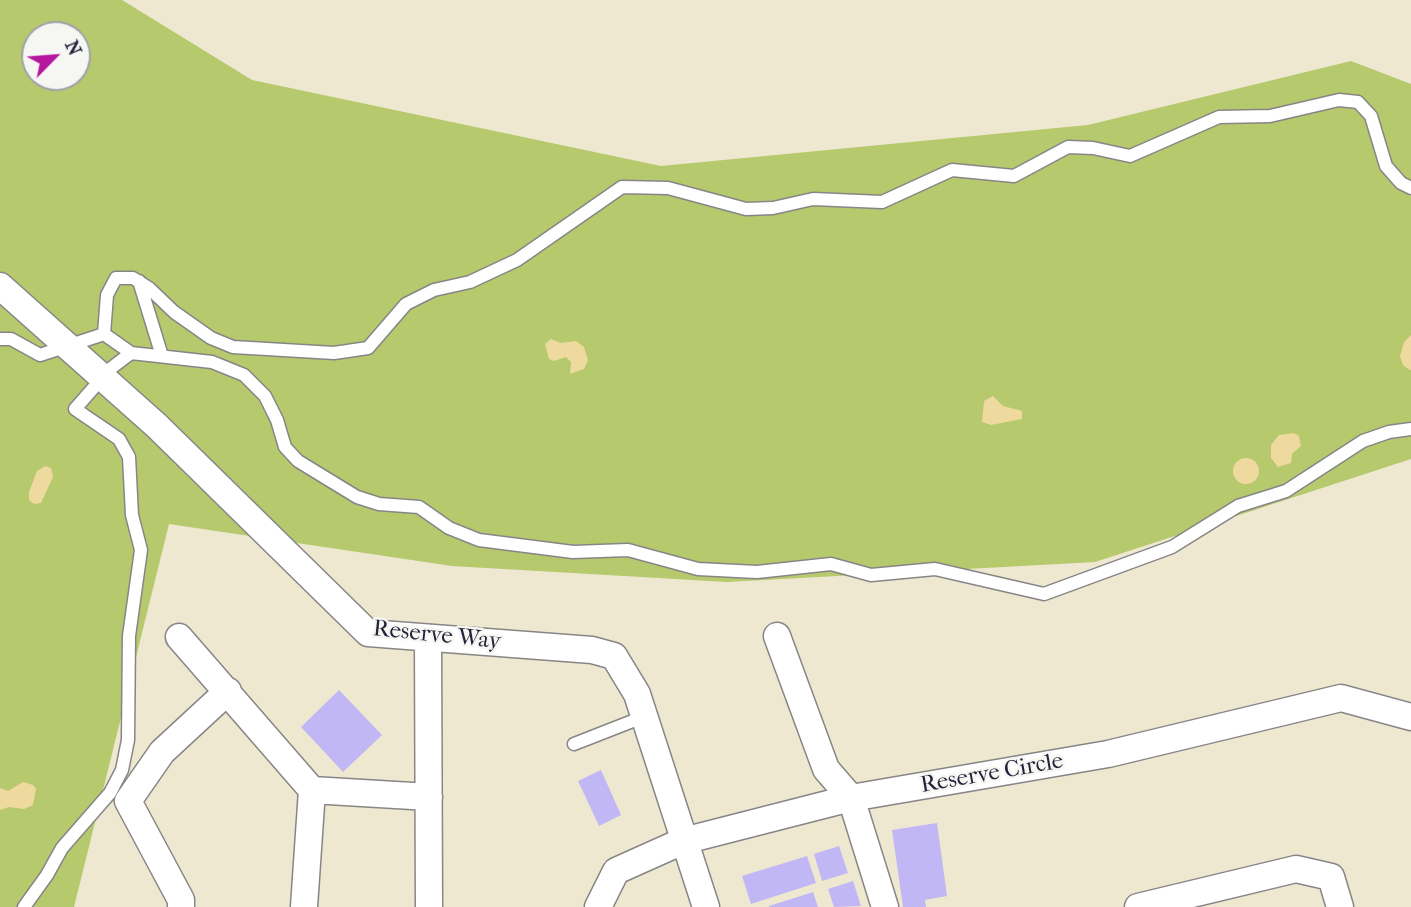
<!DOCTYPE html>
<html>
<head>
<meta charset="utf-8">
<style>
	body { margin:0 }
	#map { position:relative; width:1411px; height:907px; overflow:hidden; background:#eee8d1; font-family:"IM FELL French Canon",serif }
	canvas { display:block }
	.north { position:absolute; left:21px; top:21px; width:70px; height:70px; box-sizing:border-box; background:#f6f6f2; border:2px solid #a1a1a9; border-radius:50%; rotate:65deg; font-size:19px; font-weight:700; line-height:28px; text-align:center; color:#22223b }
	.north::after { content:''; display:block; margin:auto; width:24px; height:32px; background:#b5179e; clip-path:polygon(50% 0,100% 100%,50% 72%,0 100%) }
</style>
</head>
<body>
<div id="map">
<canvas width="1411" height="907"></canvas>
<div class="north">N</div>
</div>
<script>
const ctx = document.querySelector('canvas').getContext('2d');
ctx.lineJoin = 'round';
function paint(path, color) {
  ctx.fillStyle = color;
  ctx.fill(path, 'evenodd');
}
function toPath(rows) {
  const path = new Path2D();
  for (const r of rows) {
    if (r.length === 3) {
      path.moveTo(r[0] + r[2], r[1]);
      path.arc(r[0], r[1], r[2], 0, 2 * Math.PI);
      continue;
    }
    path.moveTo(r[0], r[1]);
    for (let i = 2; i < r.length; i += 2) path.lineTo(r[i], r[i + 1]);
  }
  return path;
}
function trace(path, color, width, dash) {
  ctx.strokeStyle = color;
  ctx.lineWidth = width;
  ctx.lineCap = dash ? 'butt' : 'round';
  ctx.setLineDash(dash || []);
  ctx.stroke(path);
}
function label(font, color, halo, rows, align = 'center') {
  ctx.font = font + ' "IM FELL French Canon",serif';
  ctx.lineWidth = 5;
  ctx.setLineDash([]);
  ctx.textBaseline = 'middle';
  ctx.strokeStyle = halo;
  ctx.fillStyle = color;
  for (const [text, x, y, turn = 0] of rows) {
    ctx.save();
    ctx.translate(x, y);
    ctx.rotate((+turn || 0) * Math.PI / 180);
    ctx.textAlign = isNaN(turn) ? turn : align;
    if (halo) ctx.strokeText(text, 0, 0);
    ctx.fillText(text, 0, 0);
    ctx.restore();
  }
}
const green = toPath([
	[0,0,122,0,252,80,661,166,1088,125,1351,61,1411,84,1411,459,1095,562,727,582,452,566,169,524,74,907,0,907],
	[35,35,77,35,77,77,35,77]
]);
const sand = toPath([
	[1411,335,1411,370,1410,370,1403,365,1400,356,1404,342],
	[551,339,561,343,576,341,584,347,588,360,584,369,570,374,571,362,566,357,554,361,549,359,545,344],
	[993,396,1003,406,1022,411,1022,419,991,425,982,422,984,401],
	[1294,433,1299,436,1301,446,1292,454,1291,463,1278,467,1271,458,1271,445,1279,435],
	[1246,471,13],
	[45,466,51,468,53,477,41,503,34,504,29,500,29,492,37,471],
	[23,782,33,785,36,789,33,805,24,809,9,807,0,810,0,788,8,791]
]);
const building = toPath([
	[339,690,382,735,343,772,301,727],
	[601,770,621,815,599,826,578,781],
	[937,823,947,896,925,900,926,907,903,907,892,830],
	[839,846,848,873,822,881,814,854],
	[807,856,816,883,751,904,742,876],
	[853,881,861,906,834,907,828,889],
	[813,892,818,907,769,907,769,906]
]);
const service = toPath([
	[139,281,162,356],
	[104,334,107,295,116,278,133,278,149,288,174,312,211,338,233,347,334,353,368,348,406,304,434,290,470,282,517,260,622,187,668,188,746,209,773,208,813,199,882,202,952,170,1014,176,1068,147,1093,148,1130,156,1219,117,1270,116,1339,100,1358,102,1371,116,1386,166,1401,183,1411,188],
	[104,334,131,353,212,362,244,375,265,396,277,420,285,447,298,461,357,497,379,504,419,507,449,528,479,540,573,552,628,550,698,569,757,572,831,564,871,575,935,569,1044,594,1172,547,1238,506,1286,491,1363,441,1389,432,1411,429],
	[0,339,11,339,40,355,104,334],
	[574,744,643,717],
	[24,907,47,875,62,848,110,793,122,770,128,740,129,636,141,550,132,515,129,457,119,439,75,409,110,369,131,353]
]);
const minor = toPath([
	[0,286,157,426,368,633,592,650,614,656,637,694,706,907],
	[777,636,826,769,851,798,885,907],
	[179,637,312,790,429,797],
	[428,639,429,907],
	[181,907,181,900,128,801,162,752,228,691],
	[304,907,312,790],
	[598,907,616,871,683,841,851,798,1108,754,1341,698,1411,717],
	[1138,907,1296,869,1331,877,1340,907]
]);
const streetNames = [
	["Reserve Way",437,636,6],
	["Reserve Circle",992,774,-10]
];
paint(green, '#b6c96d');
paint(sand, '#eeda9e');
paint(building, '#c1b7f4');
trace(service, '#888586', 15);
trace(minor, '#888586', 29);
trace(service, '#fff', 12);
trace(minor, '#fff', 26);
label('23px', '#22223b', '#f6f6f2', streetNames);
</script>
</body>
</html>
